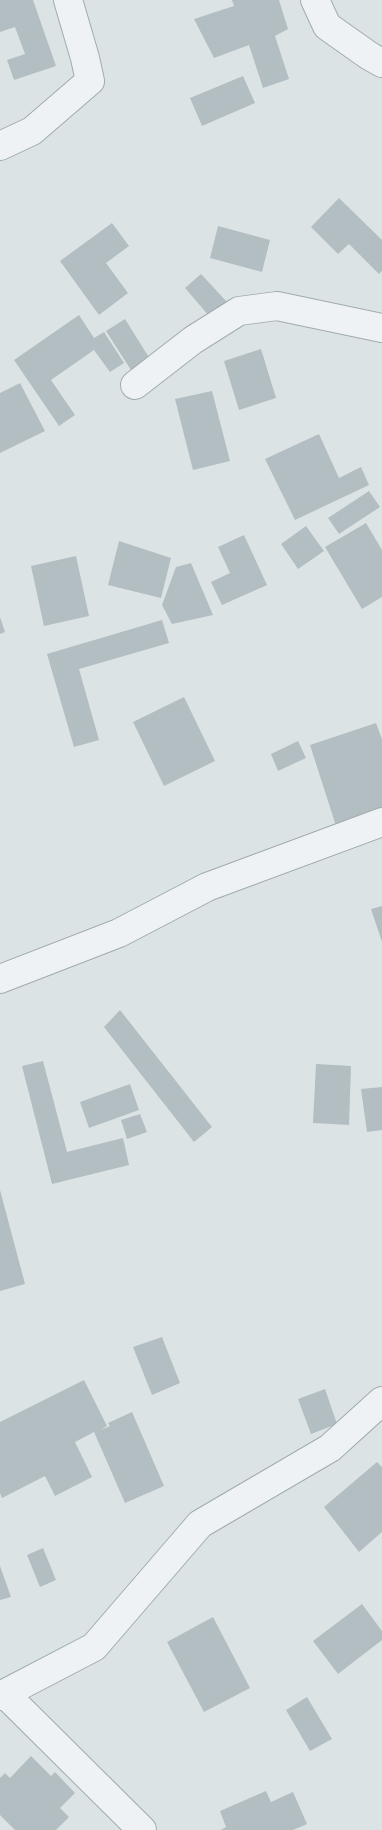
<!DOCTYPE html>
<html>
<head>
<meta charset="utf-8">
<style>
	body { margin:0 }
	canvas { display:block; background:#dbe3e5 }
</style>
</head>
<body>
<canvas width="382" height="1830"></canvas>
<script>
const ctx = document.querySelector('canvas').getContext('2d');
ctx.lineJoin = 'round';
function paint(path, color) {
  ctx.fillStyle = color;
  ctx.fill(path, 'evenodd');
}
function toPath(rows) {
  const path = new Path2D();
  for (const r of rows) {
    path.moveTo(r[0], r[1]);
    for (let i = 2; i < r.length; i += 2) path.lineTo(r[i], r[i + 1]);
  }
  return path;
}
function trace(path, color, width, dash) {
  ctx.strokeStyle = color;
  ctx.lineWidth = width;
  ctx.lineCap = dash ? 'butt' : 'round';
  ctx.setLineDash(dash || []);
  ctx.stroke(path);
}
const building = toPath([
	[0,0,33,0,56,66,14,80,7,60,25,54,15,27,0,32],
	[232,0,279,0,288,29,275,36,289,79,263,88,249,45,214,58,194,19,234,6],
	[243,76,255,103,202,126,190,98],
	[339,198,382,240,382,271,379,274,349,244,338,254,311,227],
	[112,223,129,246,106,263,128,293,99,315,60,261],
	[218,226,270,240,262,272,210,258],
	[201,274,227,302,210,317,185,288],
	[79,315,94,338,104,332,124,363,110,372,94,350,51,380,75,415,59,426,14,360],
	[125,319,150,359,131,370,106,331],
	[261,349,276,398,239,410,224,361],
	[20,383,45,431,0,453,0,393],
	[212,391,230,461,193,470,175,399],
	[319,434,339,478,361,467,369,485,295,520,265,459],
	[369,491,380,507,339,534,328,518],
	[366,523,382,550,382,597,362,609,325,547],
	[306,526,324,551,298,569,281,544],
	[244,535,267,585,222,605,211,582,230,573,218,547],
	[119,541,171,558,161,598,108,585],
	[76,556,89,616,44,626,31,566],
	[191,563,213,615,172,624,162,605,176,567],
	[0,617,5,632,0,634],
	[162,620,169,643,79,669,99,740,74,747,47,654],
	[184,697,215,761,164,786,133,722],
	[376,723,382,739,382,814,337,829,310,745],
	[298,741,306,758,278,771,271,754],
	[382,906,382,942,371,909],
	[120,1010,212,1127,194,1142,104,1027],
	[43,1061,67,1152,123,1138,129,1165,52,1184,22,1066],
	[316,1064,351,1066,349,1125,313,1123],
	[130,1084,139,1110,89,1128,80,1102],
	[382,1087,382,1130,367,1132,361,1089],
	[140,1114,147,1132,127,1139,121,1120],
	[0,1190,25,1284,0,1291],
	[162,1337,180,1383,152,1395,133,1347],
	[84,1380,107,1426,101,1430,110,1426,108,1423,132,1412,164,1486,125,1503,94,1432,75,1442,92,1477,55,1496,45,1476,2,1498,0,1493,0,1422],
	[325,1389,337,1424,311,1434,298,1399],
	[377,1462,382,1467,382,1532,359,1552,324,1507],
	[43,1548,56,1580,40,1587,27,1555],
	[0,1566,11,1597,0,1600],
	[362,1604,382,1631,382,1640,338,1674,313,1641],
	[213,1617,250,1688,204,1712,167,1642],
	[307,1697,332,1739,310,1751,286,1710],
	[31,1756,51,1776,55,1772,75,1793,60,1808,69,1817,56,1830,15,1830,0,1815,0,1778,5,1773,10,1778],
	[266,1791,271,1802,293,1792,307,1824,293,1830,221,1830,226,1827,220,1811]
]);
const minor = toPath([
	[315,0,327,26,368,55,382,63],
	[0,146,32,131,90,81,85,58,68,0],
	[135,385,193,340,239,311,277,306,382,328],
	[0,979,119,933,207,887,382,822],
	[5,1694,142,1830],
	[0,1696,94,1647,200,1524,330,1448,382,1401]
]);
paint(building, '#b3bec2');
trace(minor, '#a1abaf', 30);
trace(minor, '#eef2f4', 28);
</script>
</body>
</html>
